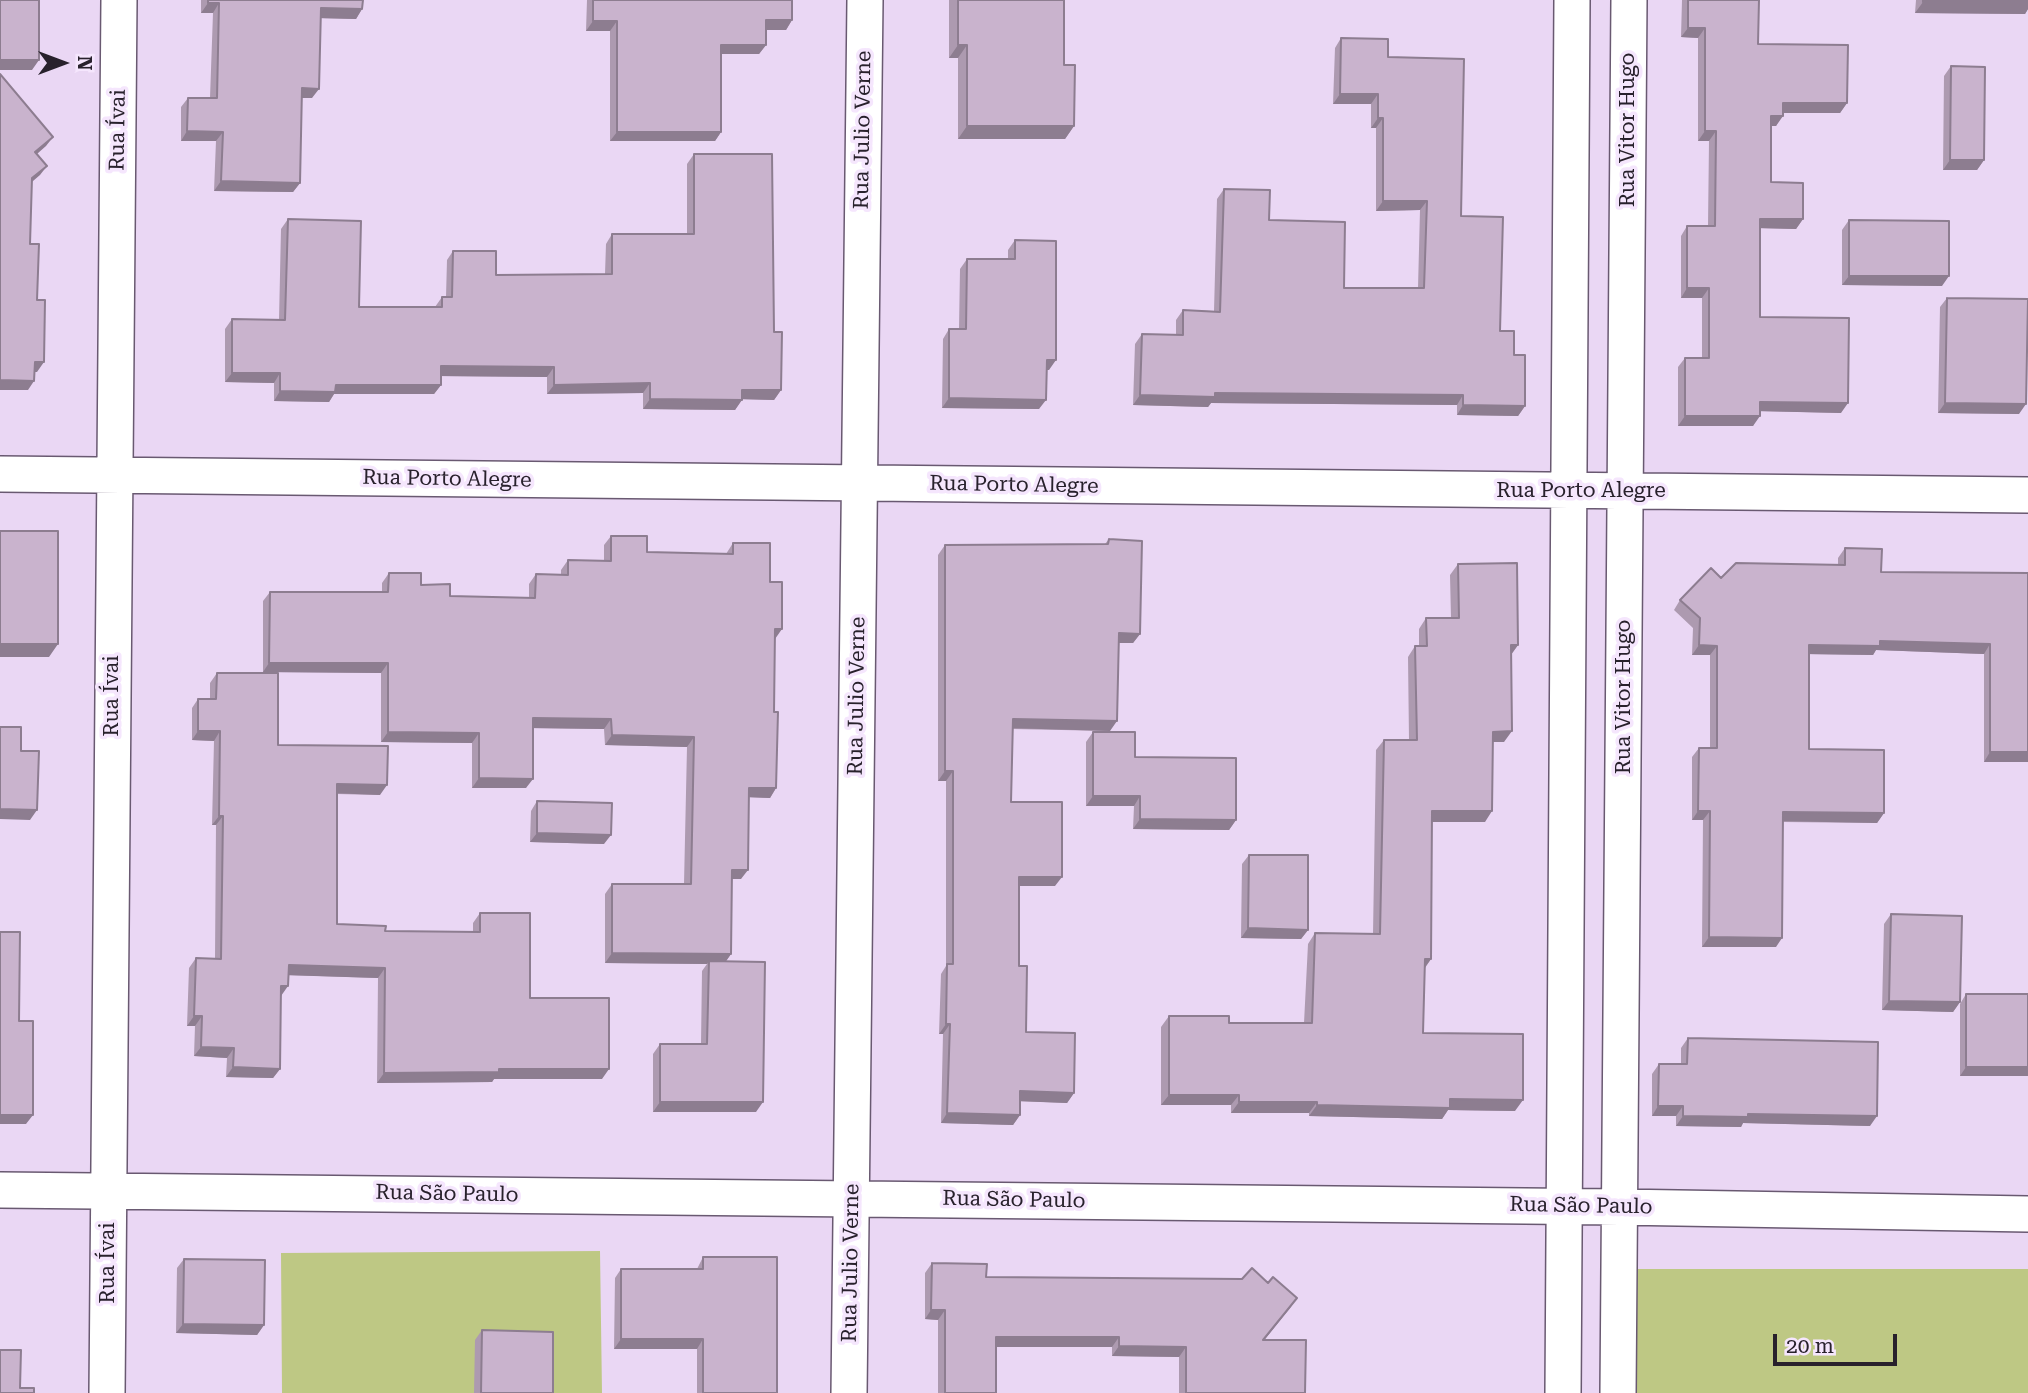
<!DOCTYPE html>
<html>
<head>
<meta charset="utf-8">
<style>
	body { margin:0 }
	#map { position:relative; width:2028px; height:1393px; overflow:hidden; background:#ead7f4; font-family:"Roboto Serif",serif }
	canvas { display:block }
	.north { position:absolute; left:28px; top:28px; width:70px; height:70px; -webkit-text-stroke:5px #f5e6fd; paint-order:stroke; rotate:90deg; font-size:19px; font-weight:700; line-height:28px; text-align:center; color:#28212c }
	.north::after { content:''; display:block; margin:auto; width:24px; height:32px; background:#28212c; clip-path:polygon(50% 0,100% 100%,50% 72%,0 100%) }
	.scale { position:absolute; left:1773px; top:1334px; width:124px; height:32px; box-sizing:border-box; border:4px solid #28212c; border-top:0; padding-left:9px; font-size:21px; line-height:24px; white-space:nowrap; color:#28212c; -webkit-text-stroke:5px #f5e6fd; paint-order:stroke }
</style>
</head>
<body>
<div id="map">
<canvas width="2028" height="1393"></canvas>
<div class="north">N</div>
<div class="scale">20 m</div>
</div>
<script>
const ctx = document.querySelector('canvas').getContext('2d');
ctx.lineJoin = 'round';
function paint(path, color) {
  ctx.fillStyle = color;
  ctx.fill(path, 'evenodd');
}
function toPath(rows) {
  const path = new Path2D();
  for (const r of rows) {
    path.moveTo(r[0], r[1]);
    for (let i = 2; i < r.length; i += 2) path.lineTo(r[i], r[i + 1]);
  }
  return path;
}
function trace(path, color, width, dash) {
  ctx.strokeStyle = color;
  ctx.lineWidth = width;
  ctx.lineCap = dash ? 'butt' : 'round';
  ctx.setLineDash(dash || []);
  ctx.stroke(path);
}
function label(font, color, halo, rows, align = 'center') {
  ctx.font = font + ' "Roboto Serif",serif';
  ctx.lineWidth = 7;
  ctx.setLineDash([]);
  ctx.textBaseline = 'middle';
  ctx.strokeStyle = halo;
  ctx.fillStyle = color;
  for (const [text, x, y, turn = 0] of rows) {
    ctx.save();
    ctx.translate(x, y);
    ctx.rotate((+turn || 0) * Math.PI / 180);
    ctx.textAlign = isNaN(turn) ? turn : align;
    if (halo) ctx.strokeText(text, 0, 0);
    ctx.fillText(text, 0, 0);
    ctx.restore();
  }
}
const green = toPath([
	[600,1251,602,1393,282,1393,281,1253],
	[1636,1269,2028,1269,2028,1393,1636,1393]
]);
const street = toPath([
	[0,474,2028,495],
	[0,1190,1620,1207,2028,1214],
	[107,1393,119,0],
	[849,1393,865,0],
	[1563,1393,1572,0],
	[1618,1393,1629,0]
]);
const wall = toPath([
	[201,0,363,0,362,9,356,19,321,18,312,98,302,98,300,183,293,192,214,191,216,141,181,141,181,107,188,98,210,98,213,13,201,13],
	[587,0,792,0,792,20,786,30,766,30,766,45,759,54,721,54,721,132,715,141,610,141,610,31,586,31],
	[949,0,1064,0,1064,65,1074,126,1065,139,958,139,958,58,949,58],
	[1682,0,1759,0,1758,44,1847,103,1840,113,1783,113,1776,126,1771,126,1771,182,1803,219,1796,229,1760,228,1760,317,1841,413,1760,411,1753,426,1678,426,1678,367,1685,358,1702,358,1702,298,1681,298,1681,236,1687,226,1708,226,1709,141,1698,141,1698,38,1681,37],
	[1916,0,2028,0,2028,9,2025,14,1915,13],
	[1341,38,1388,57,1461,216,1500,331,1514,355,1525,406,1518,416,1457,415,1457,405,1211,403,1208,407,1133,405,1135,344,1142,334,1176,335,1176,320,1183,310,1214,311,1217,199,1224,189,1269,220,1344,288,1418,288,1420,210,1376,211,1376,128,1371,128,1371,104,1333,104,1335,48],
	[1951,66,1984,160,1977,170,1943,170,1944,76],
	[694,154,774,332,781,390,774,400,742,399,735,410,643,409,643,393,547,394,547,377,441,376,441,385,434,394,334,394,329,402,274,401,274,383,225,382,225,329,232,319,279,320,281,229,288,219,359,307,435,307,442,297,446,297,447,260,453,251,496,275,605,274,606,244,612,234,687,234,687,164],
	[1849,220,1942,286,1842,285,1842,230],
	[1015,240,1049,370,1046,370,1039,409,942,408,943,339,949,329,959,329,960,269,967,259,1008,259,1008,250],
	[1947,298,2019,414,1938,413,1940,307],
	[611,536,647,552,726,554,733,543,770,582,775,639,774,712,776,788,770,798,749,797,741,879,732,879,731,954,726,961,756,1112,653,1112,653,1054,660,1044,701,1044,702,971,707,964,605,963,605,894,612,884,684,884,687,747,605,745,604,729,533,728,526,788,472,788,472,743,381,742,381,673,263,672,263,601,270,592,382,592,382,583,389,573,450,596,529,598,529,584,536,574,561,575,561,570,568,560,604,561,604,545],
	[1109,539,1140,634,1133,643,1119,643,1110,731,1013,729,1011,802,1055,886,1019,886,1019,966,1026,1032,1074,1093,1067,1103,1020,1101,1020,1115,1013,1125,941,1123,943,1034,939,1034,941,974,946,966,946,781,938,781,938,555,945,545,1105,544],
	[1845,548,1881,572,2028,573,2028,762,1984,762,1984,654,1876,650,1873,655,1809,654,1809,749,1884,813,1877,823,1783,822,1776,947,1702,947,1703,820,1692,820,1692,757,1699,748,1710,748,1710,655,1692,655,1693,628,1674,610,1680,600,1721,578,1838,565,1838,558],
	[1458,564,1518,645,1511,655,1504,742,1493,742,1485,822,1432,822,1431,959,1425,968,1423,1033,1515,1111,1448,1110,1442,1119,1309,1116,1309,1113,1231,1113,1231,1105,1161,1105,1161,1027,1169,1016,1229,1023,1304,1023,1308,944,1315,933,1373,934,1376,750,1384,740,1409,740,1408,657,1415,646,1419,646,1419,629,1426,618,1451,618,1450,575],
	[217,673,278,745,380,795,337,794,337,924,385,931,473,932,473,923,480,913,530,998,602,1079,494,1079,492,1082,377,1083,378,978,288,975,281,996,280,1069,273,1078,226,1077,227,1058,194,1056,195,1026,187,1026,189,968,196,958,215,958,216,825,212,825,214,741,192,740,192,708,198,699,210,699,210,683],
	[1093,732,1135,757,1236,820,1229,830,1133,829,1134,806,1086,806,1086,742],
	[537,801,604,844,530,842,531,811],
	[1249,855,1308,930,1301,939,1241,938,1242,864],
	[1891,914,1960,1002,1953,1012,1882,1010,1884,924],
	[1966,994,2028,1076,1960,1076,1960,1004],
	[1688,1038,1870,1126,1743,1123,1741,1127,1676,1126,1676,1116,1652,1116,1652,1074,1659,1064,1681,1064,1681,1048],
	[703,1257,777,1393,697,1393,697,1349,614,1349,615,1278,621,1269,697,1269],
	[184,1259,264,1325,257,1335,176,1333,177,1268],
	[932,1263,986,1277,1268,1283,1297,1298,1264,1340,1305,1393,1179,1393,1179,1357,1112,1356,1112,1347,996,1347,996,1393,938,1393,938,1320,925,1319,925,1273],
	[482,1330,553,1393,474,1393,475,1340]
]);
const shadedWall = toPath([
	[1923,2,2028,2,2028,9,2025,14,1915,13],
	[208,3,219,3,213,13,201,13],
	[321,8,362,9,356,19,314,18],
	[766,20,792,20,786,30,759,30],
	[593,21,617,21,610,31,586,31],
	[1688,28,1705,28,1698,38,1681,37],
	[721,45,766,45,759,54,715,54],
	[958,45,967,45,958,58,949,58],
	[0,60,39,60,32,70,0,70],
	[302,88,319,89,312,98,295,98],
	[1340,94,1378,94,1371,104,1333,104],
	[1783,103,1847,103,1840,113,1777,113],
	[1771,116,1783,116,1776,126,1765,126],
	[1378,118,1383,118,1376,128,1371,128],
	[967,126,1074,126,1065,139,958,139],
	[187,131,223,132,216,141,181,141],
	[1705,131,1716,131,1709,141,1698,141],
	[617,132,721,132,715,141,610,141],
	[53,137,46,146,29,161,35,152],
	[1950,160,1984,160,1977,170,1943,170],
	[47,166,40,175,26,187,32,178],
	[221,181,300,183,293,192,214,191],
	[1383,201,1427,201,1420,210,1376,211],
	[1760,219,1803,219,1796,229,1754,228],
	[1849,276,1949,276,1942,286,1842,285],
	[1687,288,1709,288,1702,298,1681,298],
	[1047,360,1056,360,1049,370,1040,370],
	[35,362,44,362,37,372,28,372],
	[441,366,554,367,547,377,434,376],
	[232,373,280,373,274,383,225,382],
	[0,380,34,381,28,390,0,390],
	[650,383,643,393,547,394,554,385],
	[336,385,441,385,434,394,334,394,329,402,274,401,280,391],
	[742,390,781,390,774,400,735,399],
	[1215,393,1463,395,1457,405,1211,403,1208,407,1133,405,1140,395],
	[949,398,1046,400,1039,409,942,408],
	[650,399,742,400,735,410,643,409],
	[1760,402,1848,403,1841,413,1753,411],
	[1945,403,2026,404,2019,414,1938,413],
	[1463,405,1525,406,1518,416,1457,415],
	[1685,416,1760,416,1753,426,1678,426],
	[775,629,782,629,775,639],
	[1119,633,1140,634,1133,643,1113,643],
	[1880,641,1990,644,1984,654,1876,650,1873,655,1802,654,1809,645],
	[0,644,58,644,49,657,0,657],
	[1511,645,1518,645,1510,656],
	[1699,645,1717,646,1710,655,1692,655],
	[269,663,388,663,381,673,263,672],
	[533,718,611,719,604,729,526,728],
	[1013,719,1117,721,1110,731,1007,728],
	[198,731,220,731,214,741,192,740],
	[1512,731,1504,742,1486,742,1493,732],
	[388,732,479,733,472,743,381,742],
	[612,735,694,737,687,747,605,745],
	[1990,752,2028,752,2028,762,1984,762],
	[945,771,953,771,946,781,938,781],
	[479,778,533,779,526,788,472,788],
	[337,784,387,785,380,795,330,793],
	[749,788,776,788,770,798,742,797],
	[1093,796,1140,796,1134,806,1086,806],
	[0,809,37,810,30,820,0,819],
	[1432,811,1492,811,1485,822,1424,822],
	[1698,811,1710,811,1703,820,1692,820],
	[1783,812,1884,813,1877,823,1776,821],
	[219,816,223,816,216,825,212,825],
	[1140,819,1236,820,1229,830,1133,829],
	[537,833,611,835,604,844,530,842],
	[732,870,748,870,741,879,725,879],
	[1019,877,1062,877,1055,886,1012,886],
	[1248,928,1308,930,1301,939,1241,938],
	[1709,937,1782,938,1776,947,1702,947],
	[612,953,731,954,724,964,709,961,707,964,605,963],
	[1425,959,1431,959,1423,970],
	[289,965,385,968,378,978,282,975],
	[281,986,288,986,281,996],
	[1889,1001,1960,1002,1953,1012,1882,1010],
	[194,1016,202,1016,195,1026,187,1026],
	[946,1024,950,1024,943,1034,939,1034],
	[201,1047,234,1048,227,1058,194,1056],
	[233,1067,280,1069,273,1078,226,1077],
	[1966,1067,2028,1067,2028,1076,1960,1076],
	[499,1069,609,1069,602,1079,494,1079,492,1082,377,1083,384,1073],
	[1020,1091,1074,1093,1067,1103,1014,1101],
	[1169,1095,1239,1095,1231,1105,1161,1105],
	[1450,1099,1523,1100,1515,1111,1448,1110,1442,1119,1309,1116,1317,1105],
	[660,1102,763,1102,756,1112,653,1112],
	[1239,1102,1317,1102,1309,1113,1231,1113],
	[1658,1106,1683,1106,1676,1116,1652,1116],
	[947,1113,1020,1115,1013,1125,941,1123],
	[1748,1114,1877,1116,1870,1126,1743,1123,1741,1127,1676,1126,1683,1116],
	[0,1115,33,1115,26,1124,0,1124],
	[1297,1298,1290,1308,1256,1350,1263,1340],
	[931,1310,945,1310,938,1320,925,1319],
	[183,1324,264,1325,257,1335,176,1333],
	[996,1337,1119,1337,1112,1347,989,1347],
	[621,1339,703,1339,697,1349,614,1349],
	[1119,1346,1186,1347,1179,1357,1112,1356]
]);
const building = toPath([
	[0,0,39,0,39,60,0,60,0,0],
	[208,0,363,0,362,9,321,8,319,89,302,88,300,183,221,181,223,132,187,131,188,98,217,98,219,3,208,3,208,0],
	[593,0,792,0,792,20,766,20,766,45,721,45,721,132,617,132,617,21,593,21,593,0],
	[958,0,1064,0,1064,65,1075,65,1074,126,967,126,967,45,958,45,958,0],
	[1688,0,1759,0,1758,44,1848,45,1847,103,1783,103,1783,116,1771,116,1771,182,1803,183,1803,219,1760,219,1760,317,1849,318,1848,403,1760,402,1760,416,1685,416,1685,358,1709,358,1709,288,1687,288,1687,226,1715,226,1716,131,1705,131,1705,28,1688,28,1688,0],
	[1923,0,2028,0,2028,2,1923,2,1923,0],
	[1341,38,1388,39,1388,57,1464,59,1461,216,1503,217,1500,331,1514,331,1514,355,1525,355,1525,406,1463,405,1463,395,1215,393,1215,397,1140,395,1142,334,1183,335,1183,310,1220,312,1224,189,1270,190,1269,220,1345,222,1344,288,1424,288,1427,201,1383,201,1383,118,1378,118,1378,94,1340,94,1341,38],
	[1951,66,1985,67,1984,160,1950,160,1951,66],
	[0,74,53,137,35,152,47,166,32,178,30,244,39,244,37,300,45,300,44,362,35,362,34,381,0,380,0,74],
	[694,154,772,154,774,332,782,332,781,390,742,390,742,400,650,399,650,383,554,385,554,367,441,366,441,385,336,385,335,392,280,391,280,373,232,373,232,319,285,320,288,219,361,221,359,307,442,307,442,297,452,297,453,251,496,251,496,275,612,274,612,234,694,234,694,154],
	[1849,220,1949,221,1949,276,1849,276,1849,220],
	[1015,240,1056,241,1056,360,1047,360,1046,400,949,398,949,329,966,329,967,259,1015,259,1015,240],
	[1947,298,2028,299,2026,404,1945,403,1947,298],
	[0,531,58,531,58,644,0,644,0,531],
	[611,536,647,536,647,552,733,554,733,543,770,543,770,582,782,582,782,629,775,629,774,712,778,712,776,788,749,788,748,870,732,870,731,954,612,953,612,884,691,884,694,737,612,735,611,719,533,718,533,779,479,778,479,733,388,732,388,663,269,663,270,592,388,592,389,573,421,573,421,585,450,584,450,596,535,598,536,574,568,575,568,560,611,561,611,536],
	[1109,539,1142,541,1140,634,1119,633,1117,721,1013,719,1011,802,1062,802,1062,877,1019,877,1019,966,1027,966,1026,1032,1075,1033,1074,1093,1020,1091,1020,1115,947,1113,950,1024,946,1024,947,964,953,964,953,771,945,771,945,545,1108,544,1109,539],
	[1845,548,1882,549,1881,572,2028,573,2028,752,1990,752,1990,644,1880,641,1880,646,1809,645,1809,749,1884,750,1884,813,1783,812,1782,938,1709,937,1710,811,1698,811,1699,748,1717,748,1717,646,1699,645,1700,618,1680,600,1711,568,1721,578,1736,563,1845,565,1845,548],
	[1517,563,1518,645,1511,645,1512,731,1493,732,1492,811,1432,811,1431,959,1425,959,1423,1033,1523,1034,1523,1100,1450,1099,1450,1108,1317,1105,1317,1102,1239,1102,1239,1095,1169,1095,1169,1016,1229,1016,1229,1023,1312,1023,1315,933,1380,934,1384,740,1417,740,1415,646,1427,646,1426,618,1459,618,1458,564,1517,563],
	[217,673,278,673,278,745,388,746,387,785,337,784,337,924,386,926,385,931,480,932,480,913,530,913,530,998,609,998,609,1069,499,1069,499,1072,384,1073,385,968,289,965,288,986,281,986,280,1069,233,1067,234,1048,201,1047,202,1016,194,1016,196,958,221,959,223,816,219,816,220,731,198,731,198,699,216,699,217,673],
	[0,727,21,727,21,751,39,751,37,810,0,809,0,727],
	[1093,732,1135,732,1135,757,1236,758,1236,820,1140,819,1140,796,1093,796,1093,732],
	[537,801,612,803,611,835,537,833,537,801],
	[1249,855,1308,855,1308,930,1248,928,1249,855],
	[1891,914,1962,916,1960,1002,1889,1001,1891,914],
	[0,932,20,932,19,1021,33,1021,33,1115,0,1115,0,932],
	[709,961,765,962,763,1102,660,1102,660,1044,707,1044,709,961],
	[1966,994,2028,994,2028,1067,1966,1067,1966,994],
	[1688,1038,1878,1042,1877,1116,1748,1114,1748,1117,1683,1116,1683,1106,1658,1106,1659,1064,1687,1064,1688,1038],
	[703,1257,777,1257,777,1393,703,1393,703,1339,621,1339,621,1269,703,1269,703,1257],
	[184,1259,265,1260,264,1325,183,1324,184,1259],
	[932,1263,987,1264,986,1277,1242,1279,1252,1268,1268,1283,1273,1277,1297,1298,1263,1340,1306,1340,1305,1393,1186,1393,1186,1347,1119,1346,1119,1337,996,1337,996,1393,945,1393,945,1310,931,1310,932,1263],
	[482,1330,553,1332,553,1393,481,1393,482,1330],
	[0,1350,21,1350,20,1388,34,1388,34,1393,0,1393,0,1350]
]);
const streetNames = [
	["Rua Ívai",118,130,-89],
	["Rua Julio Verne",863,130,-89],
	["Rua Vitor Hugo",1628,130,-90],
	["Rua Porto Alegre",447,479,1],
	["Rua Porto Alegre",1014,485,1],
	["Rua Porto Alegre",1581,491],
	["Rua Ívai",112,696,-90],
	["Rua Julio Verne",857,696,-89],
	["Rua Vitor Hugo",1624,697,-90],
	["Rua São Paulo",447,1194,1],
	["Rua São Paulo",1014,1200,1],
	["Rua São Paulo",1581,1206,1],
	["Rua Ívai",108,1263,-90],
	["Rua Julio Verne",851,1263,-89]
];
paint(green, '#bec884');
trace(street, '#695971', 38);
trace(street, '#fff', 35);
paint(wall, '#ad9ab0');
paint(shadedWall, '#8d7d90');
paint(building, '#c9b3cd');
trace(building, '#8d7d90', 2);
label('21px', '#28212c', '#f5e6fd', streetNames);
</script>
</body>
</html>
